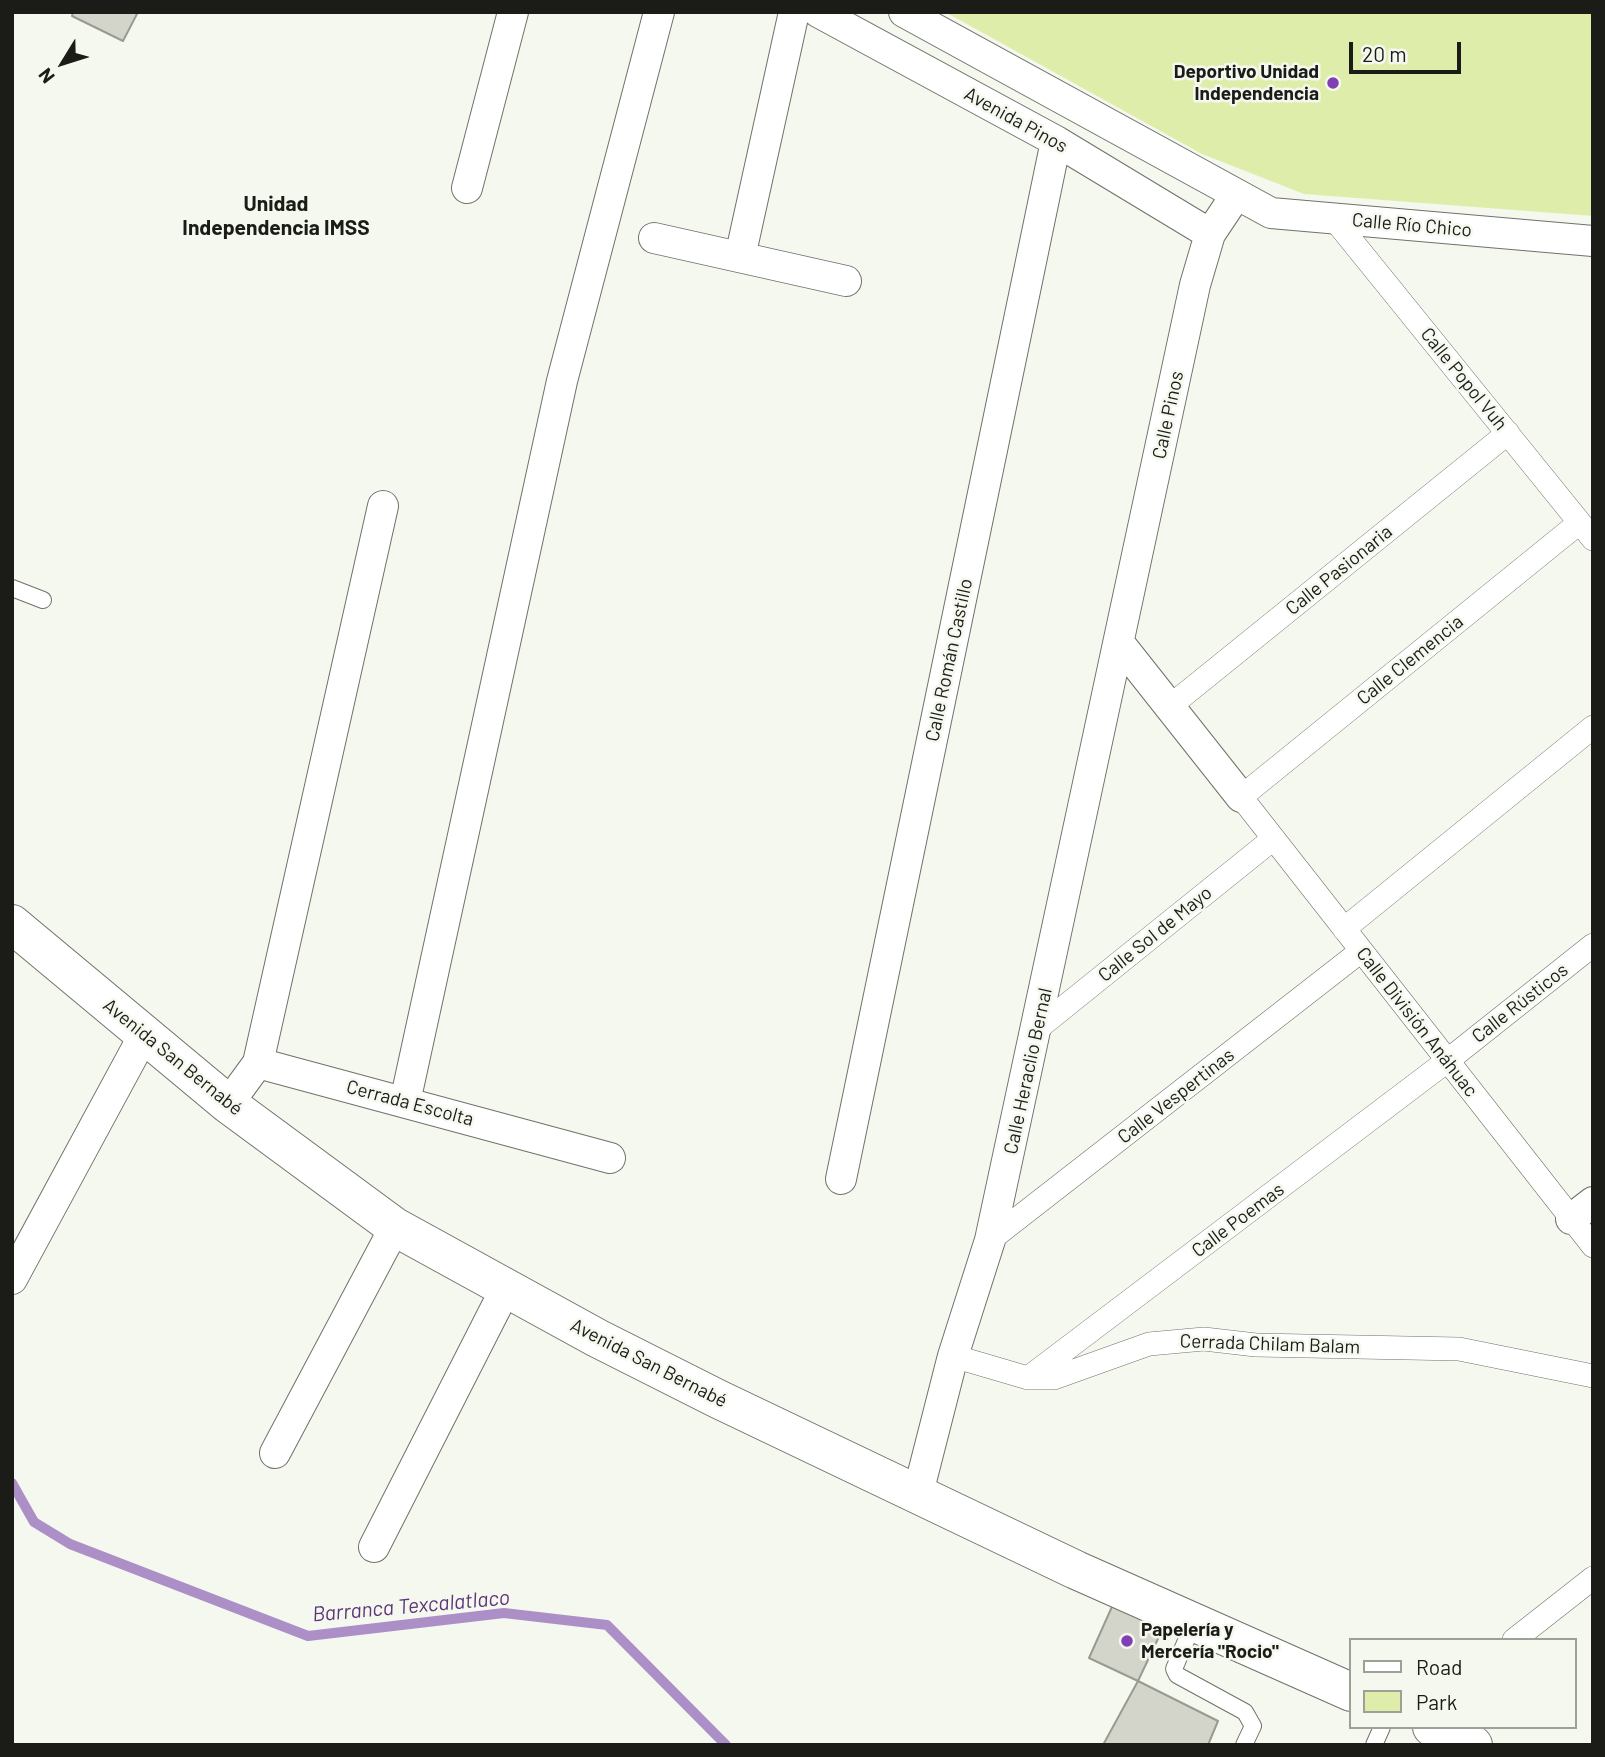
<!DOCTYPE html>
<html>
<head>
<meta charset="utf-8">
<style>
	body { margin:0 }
	#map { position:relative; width:1605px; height:1757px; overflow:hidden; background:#f5f8ee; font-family:Barlow,sans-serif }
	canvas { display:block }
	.frame { position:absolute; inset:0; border:14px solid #1b1c18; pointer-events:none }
	.legend { position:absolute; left:1349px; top:1638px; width:228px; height:91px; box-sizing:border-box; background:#f5f8ee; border:2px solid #9ea098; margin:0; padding:9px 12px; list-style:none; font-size:21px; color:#1b1c18 }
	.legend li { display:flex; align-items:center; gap:14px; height:35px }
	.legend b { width:35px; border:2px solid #9ea098 }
	.north { position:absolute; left:28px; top:28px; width:70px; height:70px; -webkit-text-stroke:5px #f5f8ee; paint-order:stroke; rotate:232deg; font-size:19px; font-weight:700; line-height:28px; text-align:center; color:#1b1c18 }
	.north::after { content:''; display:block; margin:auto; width:24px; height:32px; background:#1b1c18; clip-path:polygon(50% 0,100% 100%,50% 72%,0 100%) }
	.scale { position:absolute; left:1349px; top:42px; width:112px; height:32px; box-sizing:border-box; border:4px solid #1b1c18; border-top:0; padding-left:9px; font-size:21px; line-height:24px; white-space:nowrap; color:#1b1c18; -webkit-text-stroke:5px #f5f8ee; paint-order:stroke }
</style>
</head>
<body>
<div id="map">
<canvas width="1605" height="1757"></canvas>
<div class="frame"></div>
<ul class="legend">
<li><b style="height:9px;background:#fff"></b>Road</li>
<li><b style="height:19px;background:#dfedab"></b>Park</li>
</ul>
<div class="north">N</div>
<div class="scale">20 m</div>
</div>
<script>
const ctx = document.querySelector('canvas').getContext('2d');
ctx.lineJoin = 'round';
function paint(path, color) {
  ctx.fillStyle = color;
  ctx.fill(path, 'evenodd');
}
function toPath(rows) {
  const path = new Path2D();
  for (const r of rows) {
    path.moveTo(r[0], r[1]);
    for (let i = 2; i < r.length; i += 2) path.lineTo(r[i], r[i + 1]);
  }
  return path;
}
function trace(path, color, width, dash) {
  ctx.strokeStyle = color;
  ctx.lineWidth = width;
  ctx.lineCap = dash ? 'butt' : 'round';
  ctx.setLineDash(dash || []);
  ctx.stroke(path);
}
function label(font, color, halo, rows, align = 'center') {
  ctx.font = font + ' Barlow,sans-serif';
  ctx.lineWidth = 5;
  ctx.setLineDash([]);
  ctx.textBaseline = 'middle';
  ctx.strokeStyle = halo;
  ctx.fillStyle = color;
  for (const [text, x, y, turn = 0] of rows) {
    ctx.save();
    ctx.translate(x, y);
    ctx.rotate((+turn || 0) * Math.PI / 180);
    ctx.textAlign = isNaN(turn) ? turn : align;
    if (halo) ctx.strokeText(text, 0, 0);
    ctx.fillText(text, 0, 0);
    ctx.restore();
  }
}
const green = toPath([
	[945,12,1593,12,1593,216,1304,194,1202,154]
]);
const stream = toPath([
	[12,1483,34,1522,70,1544,308,1636,504,1613,607,1625,726,1745]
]);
const building = toPath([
	[73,12,138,12,123,41,72,16,73,12],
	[1115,1600,1165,1624,1138,1681,1089,1658,1115,1600],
	[1138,1681,1218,1721,1208,1745,1103,1745,1138,1681]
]);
const service = toPath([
	[12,588,43,600],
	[1194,1622,1174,1669,1177,1675,1245,1712,1253,1726,1244,1745],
	[1374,1745,1382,1727]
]);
const pedestrian = toPath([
	[1334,219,1593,539],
	[1579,523,1241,797,1593,1246],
	[1169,707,1508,433],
	[1344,929,1593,727],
	[1037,1029,1273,839],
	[990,1240,1361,951],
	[953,1356,1028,1378,1054,1378,1149,1344,1204,1339,1256,1345,1459,1349,1593,1376],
	[1028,1378,1447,1061,1593,945],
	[1514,1640,1593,1578]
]);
const minor = toPath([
	[818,12,1056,141,1210,234],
	[904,12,1271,213,1593,241],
	[467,188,513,12],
	[654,238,846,281],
	[740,257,794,12],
	[1120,644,1241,797],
	[258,1063,383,506],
	[405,1102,562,381,659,12],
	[228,1104,258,1063,610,1158],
	[841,1179,1056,141],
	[1571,1219,1593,1202],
	[12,1279,144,1035],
	[275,1453,395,1227],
	[918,1493,953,1356,990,1240,1195,285,1210,234,1236,195],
	[374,1547,506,1288]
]);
const secondary = toPath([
	[12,924,228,1104,395,1227,597,1338,718,1399,1076,1570,1351,1692],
	[1432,1727,1473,1745]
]);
const markers = [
	[1333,83,7,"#823fb3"],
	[1127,1641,7,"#823fb3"]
];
const poiNames = [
	["Deportivo Unidad",1319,72],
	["Independencia",1319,94],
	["Papelería y",1141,1630,"left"],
	["Mercería \"Rocio\"",1141,1652,"left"]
];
const streetNames = [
	["Avenida Pinos",1016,120,29],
	["Calle Río Chico",1412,225,5],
	["Calle Popol Vuh",1464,379,51],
	["Calle Pinos",1168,415,-78],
	["Calle Pasionaria",1339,570,-39],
	["Calle Román Castillo",949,660,-78],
	["Calle Clemencia",1410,660,-39],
	["Calle Sol de Mayo",1155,934,-39],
	["Calle Rústicos",1520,1003,-38],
	["Calle División Anáhuac",1417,1022,52],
	["Avenida San Bernabé",173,1057,39],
	["Calle Heraclio Bernal",1028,1071,-78],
	["Calle Vespertinas",1176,1096,-38],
	["Cerrada Escolta",410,1103,15],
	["Calle Poemas",1238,1220,-37],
	["Cerrada Chilam Balam",1270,1344,2],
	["Avenida San Bernabé",649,1363,27]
];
const neighbourhoodNames = [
	["Unidad",276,204],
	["Independencia IMSS",276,228]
];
const waterNames = [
	["Barranca Texcalatlaco",411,1606,-5]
];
paint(green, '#dfedab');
trace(stream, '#ad8fc8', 10);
paint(building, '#d3d5cb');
trace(building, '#999b92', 2);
trace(service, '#70726a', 18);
trace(pedestrian, '#70726a', 24);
trace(minor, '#70726a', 32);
trace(secondary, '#70726a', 40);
trace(service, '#fff', 16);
trace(pedestrian, '#fff', 23);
trace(minor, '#fff', 30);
trace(secondary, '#fff', 38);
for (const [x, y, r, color] of markers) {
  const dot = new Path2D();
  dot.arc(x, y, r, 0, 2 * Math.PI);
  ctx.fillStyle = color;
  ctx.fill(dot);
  trace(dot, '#f5f8ee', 2.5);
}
label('bold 19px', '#1b1c18', '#f5f8ee', poiNames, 'right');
label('19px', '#1b1c18', '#f5f8ee', streetNames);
label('bold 21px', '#1b1c18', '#f5f8ee', neighbourhoodNames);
label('italic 21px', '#5d367b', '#f5f8ee', waterNames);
</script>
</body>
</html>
